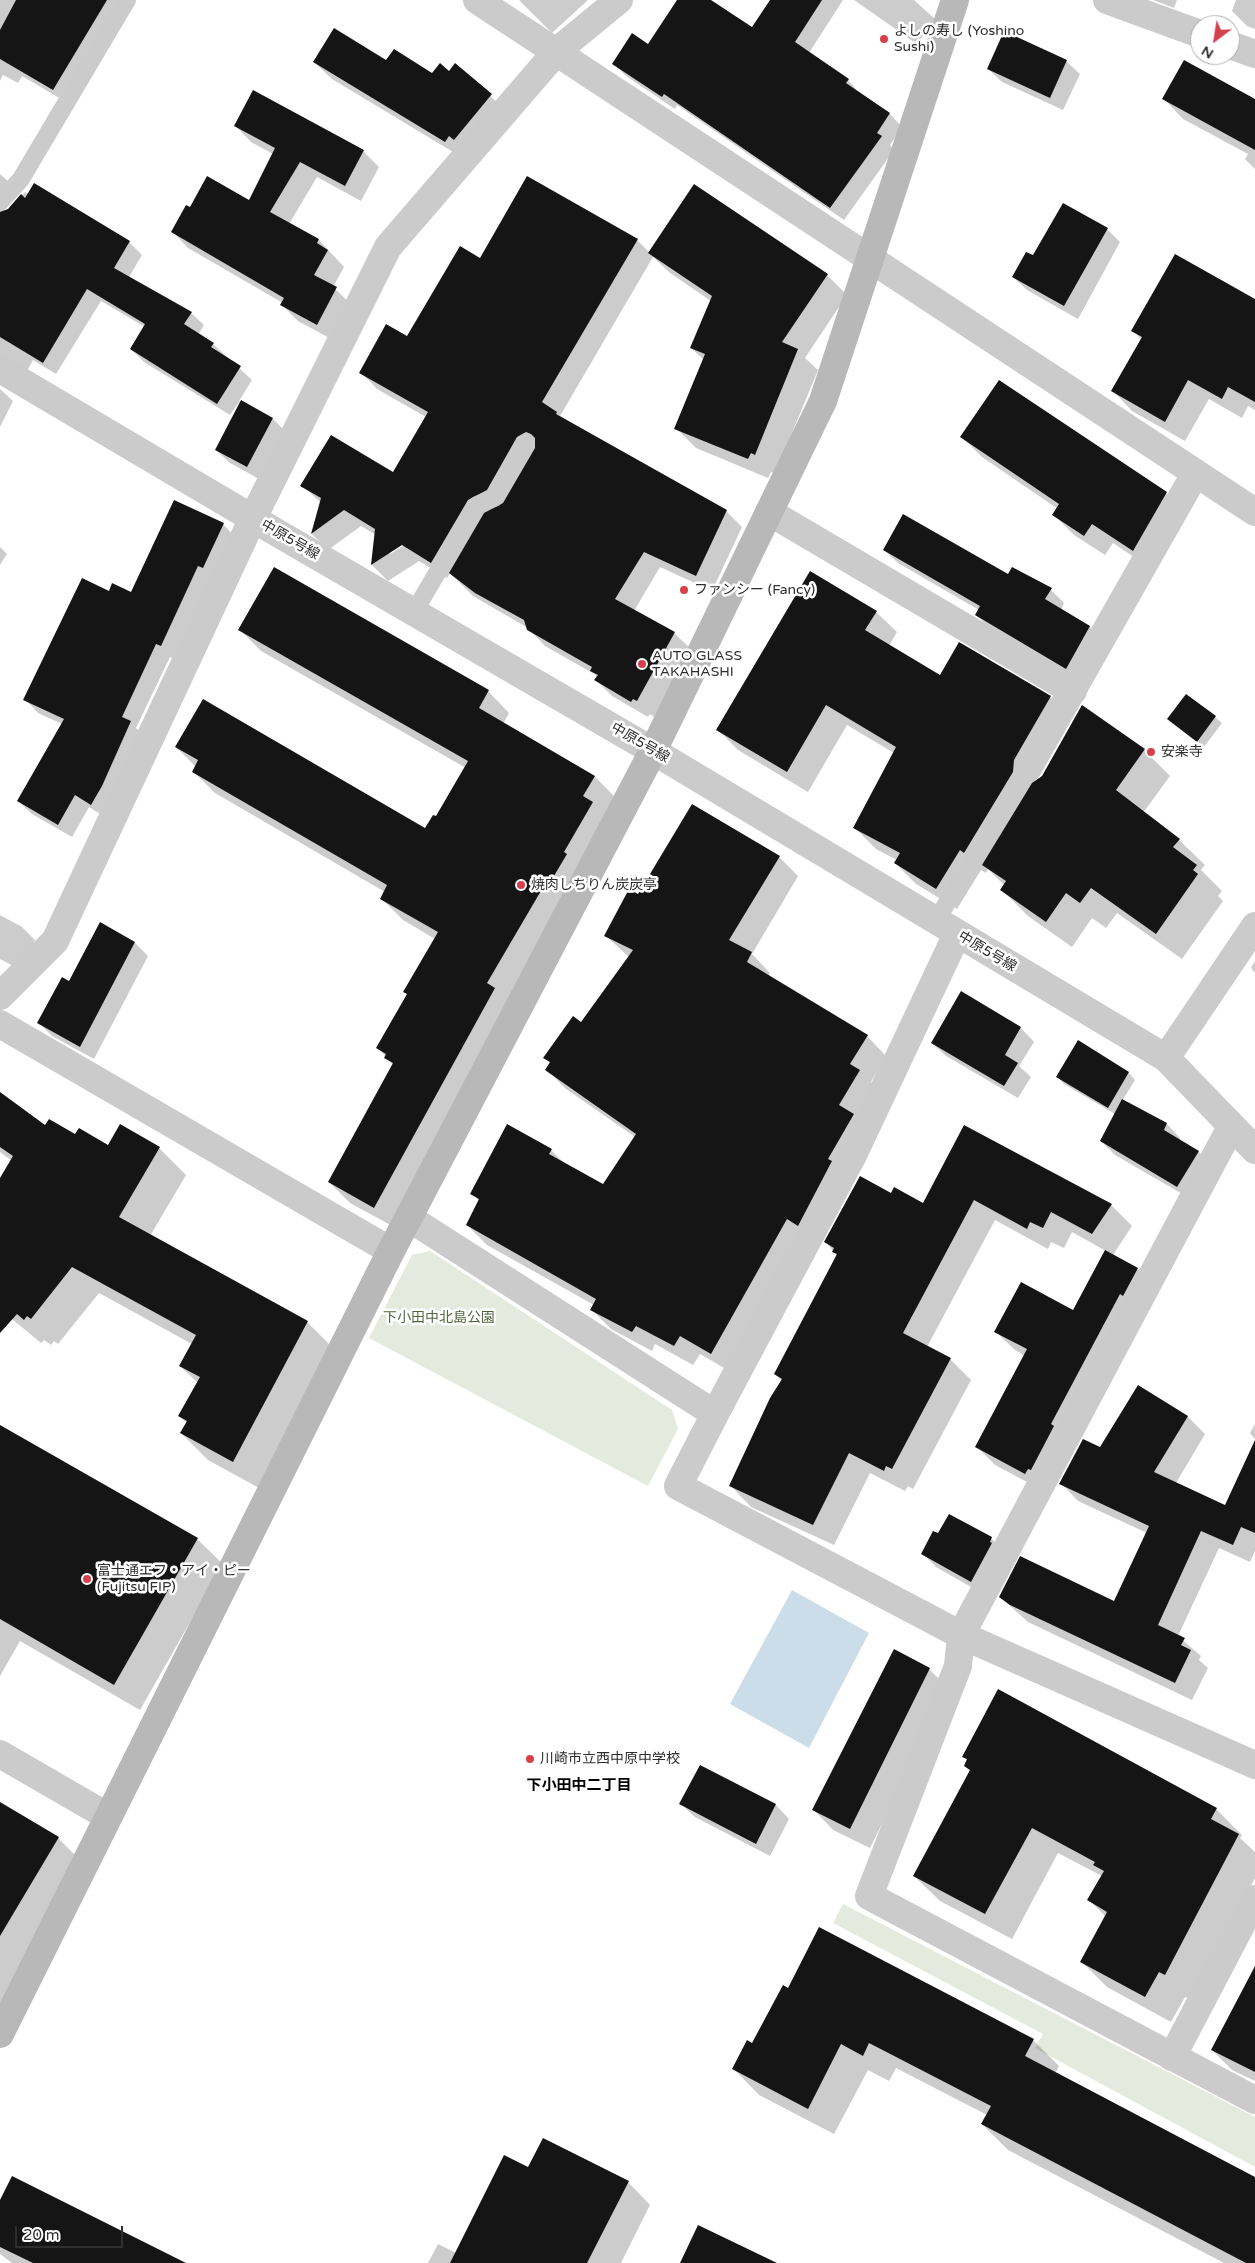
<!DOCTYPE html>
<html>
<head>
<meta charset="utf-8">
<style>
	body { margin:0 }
	#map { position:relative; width:1255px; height:2263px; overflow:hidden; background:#fff; font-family:"Varela Round",sans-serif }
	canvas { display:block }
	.north { position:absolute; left:1190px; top:15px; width:50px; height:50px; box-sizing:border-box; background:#fff; border:1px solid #ababab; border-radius:50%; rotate:211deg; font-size:14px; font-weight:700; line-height:20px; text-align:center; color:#2e2e2e }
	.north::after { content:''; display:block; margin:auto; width:18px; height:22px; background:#d64049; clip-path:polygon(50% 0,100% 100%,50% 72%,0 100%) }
	.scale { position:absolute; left:15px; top:2226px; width:108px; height:22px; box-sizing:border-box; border:2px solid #2e2e2e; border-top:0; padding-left:6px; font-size:15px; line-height:18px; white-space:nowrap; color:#2e2e2e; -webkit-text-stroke:4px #fff; paint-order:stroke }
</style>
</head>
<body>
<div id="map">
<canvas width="1255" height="2263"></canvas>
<div class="north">N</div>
<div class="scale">20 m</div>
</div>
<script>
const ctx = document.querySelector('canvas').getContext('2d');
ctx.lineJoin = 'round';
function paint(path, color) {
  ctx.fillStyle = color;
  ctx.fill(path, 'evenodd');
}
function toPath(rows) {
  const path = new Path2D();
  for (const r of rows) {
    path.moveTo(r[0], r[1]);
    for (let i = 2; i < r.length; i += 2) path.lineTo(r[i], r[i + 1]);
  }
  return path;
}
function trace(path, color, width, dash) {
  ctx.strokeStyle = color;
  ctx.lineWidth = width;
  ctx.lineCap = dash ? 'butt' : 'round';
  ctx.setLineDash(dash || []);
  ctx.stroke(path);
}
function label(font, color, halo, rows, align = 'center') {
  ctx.font = font + ' "Varela Round","Noto Sans JP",sans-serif';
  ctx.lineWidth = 5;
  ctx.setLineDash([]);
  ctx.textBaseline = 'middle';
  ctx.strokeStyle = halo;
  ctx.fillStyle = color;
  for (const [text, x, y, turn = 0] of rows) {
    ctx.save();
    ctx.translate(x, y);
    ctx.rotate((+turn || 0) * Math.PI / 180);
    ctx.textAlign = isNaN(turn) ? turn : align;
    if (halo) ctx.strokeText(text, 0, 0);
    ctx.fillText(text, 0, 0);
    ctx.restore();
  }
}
const green = toPath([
	[430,1251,672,1410,678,1429,648,1486,369,1338,412,1255],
	[843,1904,1255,2117,1255,2167,1035,2048,1043,2034,833,1923]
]);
const water = toPath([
	[792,1590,869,1633,809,1748,730,1704]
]);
const shadow = toPath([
	[0,0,127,0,66,102,22,76,18,83,3,75,0,81],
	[519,0,588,0,552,33],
	[678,0,708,0,753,29,771,0,843,0,809,53,848,80,860,94,890,114,902,127,890,145,894,150,844,220,677,105,675,109,626,76,613,63,648,45],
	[854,0,914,0,935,19,917,44],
	[1153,0,1177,0,1174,8],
	[1236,0,1255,0,1255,29,1247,26,1232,11],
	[1066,61,1080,74,1063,110,1002,82,988,69],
	[314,62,387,62,432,75,449,72,455,65,509,113,463,158,332,79],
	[1164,99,1255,101,1255,169,1245,159,1248,154,1183,119],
	[235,125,363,151,379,167,361,201,317,177,289,224,319,240,344,267,333,287,352,305,333,340,298,321,282,305,283,303,188,248,172,231,190,208,250,202,273,154,251,142],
	[0,174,19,191,2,213,8,211,25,192,29,194,34,185,129,242,142,255,129,277,191,313,204,325,198,335,213,344,252,380,239,401,273,419,286,432,261,480,230,463,216,450,241,403,239,402,230,415,144,362,131,349,145,327,101,301,56,374,33,360,27,371,0,373],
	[1107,229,1120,242,1078,319,1027,290,1013,277,1034,257],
	[637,240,650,253,827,275,847,295,805,358,818,370,775,474,771,472,768,478,696,448,676,428,704,360,691,348,711,301,670,273,653,257,560,416,726,511,742,527,712,591,660,567,634,611,674,633,691,649,654,717,650,714,648,717,612,696,596,680,596,675,545,646,528,628,473,596,450,573,447,578,419,561,388,581,372,565,376,535,361,526,328,550,312,534,321,503,302,485,394,473,426,417,377,389,361,372,408,338,481,260],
	[407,541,408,543,390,554,390,551],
	[1255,301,1255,410,1248,406,1242,418,1209,399,1185,441,1132,411,1113,391,1142,340,1133,331],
	[0,389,13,401,0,427],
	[962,437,1166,493,1186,513,1153,570,1113,543,1105,555,1074,535,1054,515,1058,509,982,457],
	[223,524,236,538,174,659,170,657,136,728,144,736,105,817,89,807,72,837,32,814,18,801,62,724,38,713,25,699,110,592,132,594],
	[0,547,7,554,0,565],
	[884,550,1051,590,1064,603,1061,610,1090,627,1103,641,1080,682,990,628,976,615,979,610,898,563],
	[876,612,897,632,889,646,940,677,1050,697,1071,718,1034,782,1144,750,1170,776,1143,813,1179,840,1205,865,1201,870,1222,891,1218,896,1223,901,1182,959,1117,913,1106,928,1092,918,1072,947,1028,916,1002,890,1005,886,988,869,986,873,981,870,957,909,916,884,895,863,897,860,876,849,855,828,894,753,847,725,808,792,738,750,717,729],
	[239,629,488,691,509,713,503,724,595,777,616,798,396,1228,350,1203,329,1182,393,1065,378,1048,408,995,405,992,435,939,403,920,381,898,385,892,215,793,193,771,196,767,176,747,426,829,436,818,466,768,261,651],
	[1215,717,1222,723,1204,747,1169,719],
	[779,857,798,876,752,954,770,973,768,976,867,1036,886,1056,871,1082,879,1090,731,1372,700,1354,693,1365,655,1344,652,1351,611,1329,591,1309,594,1305,487,1245,467,1225,479,1201,472,1193,551,1150,567,1166,604,1185,635,1137,566,1089,546,1069,551,1064,545,1058,581,1024,629,957,606,936,639,895],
	[0,915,22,927,35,940,19,969,0,959],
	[135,943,148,956,94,1059,52,1036,38,1022,70,983],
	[1255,961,1255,973,1251,968],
	[961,993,1021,1028,1034,1042,1019,1066,1031,1077,1018,1098,946,1056,932,1043],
	[1079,1042,1129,1073,1135,1080,1122,1101,1167,1124,1180,1138,1179,1140,1199,1152,1212,1165,1191,1199,1115,1155,1101,1141,1115,1114,1064,1084,1058,1077],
	[0,1094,46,1127,108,1147,121,1125,159,1148,186,1175,150,1236,307,1322,334,1349,259,1488,208,1460,181,1433,187,1423,179,1416,198,1383,180,1366,192,1344,99,1293,58,1344,54,1341,51,1345,44,1340,41,1343,0,1309,0,1181,12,1161,0,1152],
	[965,1127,1111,1205,1132,1226,1113,1255,1138,1269,1156,1287,1044,1491,995,1465,977,1447,1025,1356,1015,1350,996,1332,1074,1312,1106,1251,1072,1232,1064,1248,1051,1242,1048,1249,995,1220,927,1347,950,1359,971,1380,913,1489,908,1486,905,1491,870,1473,834,1545,751,1507,731,1486,782,1381,775,1374,837,1256,826,1242,892,1194,924,1205],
	[1138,1387,1188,1417,1205,1434,1176,1483,1226,1507,1255,1443,1255,1551,1250,1562,1219,1548,1178,1636,1201,1656,1199,1660,1208,1668,1192,1700,1028,1622,1000,1597,1114,1602,1147,1533,1078,1501,1061,1483,1101,1449],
	[1255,1424,1255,1439,1250,1433],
	[0,1427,197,1539,223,1564,140,1710,20,1641,0,1676],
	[939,1535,991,1538,1005,1552,985,1595,936,1567,923,1554],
	[929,1669,949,1689,870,1848,833,1830,813,1809],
	[963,1756,1216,1809,1242,1835,1240,1838,1255,1852,1255,1878,1192,2000,1185,1997,1171,2022,1107,1987,1082,1962,1106,1917,1089,1900,1102,1876,1058,1853,1012,1939,940,1901,914,1876,970,1771,965,1766,968,1761],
	[700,1766,776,1805,789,1819,770,1856,695,1817,681,1804],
	[0,1804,58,1838,84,1864,0,2005],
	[1255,1969,1255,2081,1232,2070,1212,2050],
	[789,1989,1033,2040,1059,2066,1055,2074,1255,2178,1255,2263,1224,2263,1008,2150,982,2124,987,2115,896,2068,889,2081,868,2070,834,2134,759,2095,734,2069,753,2045],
	[529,2169,628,2182,650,2205,621,2263,428,2263,438,2244,456,2253],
	[0,2203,183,2263,12,2263,0,2254]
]);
const building = toPath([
	[16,0,107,0,53,90,0,59,0,30],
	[677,0,711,0,752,27,770,0,822,0,795,42,849,79,846,83,890,113,877,133,882,136,830,208,664,94,662,97,612,64,632,33,648,44],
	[334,28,386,60,394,49,432,73,440,63,449,71,455,63,492,94,454,140,449,136,445,142,313,62],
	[1004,31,1067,60,1050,98,987,69],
	[1184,60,1255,99,1255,150,1162,99],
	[253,90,364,150,345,186,300,162,270,212,319,239,317,243,328,250,314,275,337,287,317,325,280,305,284,298,171,232,186,205,190,207,207,176,249,200,275,148,234,126],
	[527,176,638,239,542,402,557,412,556,414,727,510,696,576,644,552,615,599,675,632,637,701,633,699,631,702,594,680,598,675,590,671,592,667,527,630,524,620,475,593,449,573,484,513,503,503,535,448,535,438,531,434,526,432,517,437,487,490,468,500,431,563,402,545,371,565,375,529,344,510,311,534,321,498,300,486,331,435,393,472,428,412,359,373,386,324,407,336,460,246,480,258],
	[34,183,130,241,114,268,192,312,184,324,214,343,211,347,241,366,217,404,130,349,145,324,87,289,43,363,0,337,0,212,8,209,21,194,25,198],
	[694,184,828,274,782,342,798,349,755,455,751,453,748,459,674,429,705,354,690,348,712,296,648,253],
	[1063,203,1108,228,1064,306,1012,277,1026,252,1033,255],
	[1175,254,1255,299,1255,402,1228,387,1222,399,1188,380,1165,422,1111,391,1142,337,1131,331],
	[999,380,1167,492,1133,551,1092,524,1084,536,1052,515,1059,504,960,437],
	[241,400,273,418,247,467,215,450],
	[174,500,224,523,203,568,198,566,161,646,156,644,122,717,131,721,102,786,91,805,75,795,58,825,17,801,64,719,23,700,82,578,109,591,112,583,131,592],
	[903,514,1008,574,1012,567,1052,588,1045,599,1090,626,1066,669,975,615,980,606,883,550],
	[274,567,489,690,479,708,595,776,583,796,593,802,564,852,567,854,548,886,545,884,487,983,495,988,374,1208,328,1182,393,1063,384,1058,386,1054,376,1048,407,994,403,992,438,932,380,899,387,885,192,772,198,760,175,747,203,699,425,828,433,815,436,816,468,761,238,630],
	[810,571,877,611,865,630,940,675,959,642,1051,696,1014,760,1013,772,964,853,960,850,936,889,894,863,900,853,853,828,896,747,826,705,787,772,716,730],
	[1186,694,1216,716,1197,742,1167,719],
	[1082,705,1145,749,1116,790,1180,839,1173,847,1197,865,1193,870,1198,874,1156,934,1091,888,1080,903,1066,893,1046,922,1000,890,1006,881,982,865,1032,783,1042,776],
	[692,804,780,856,729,940,752,952,747,962,868,1035,850,1064,860,1070,839,1105,854,1114,828,1159,832,1161,798,1226,787,1219,711,1354,680,1336,674,1346,636,1326,632,1332,590,1310,596,1299,466,1225,479,1199,470,1194,507,1124,552,1149,549,1154,603,1184,636,1134,545,1070,550,1062,543,1058,573,1016,581,1022,633,950,604,936,629,889,638,894],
	[100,922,135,942,80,1047,37,1023,62,977,69,981],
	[961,991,1021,1027,1005,1055,1018,1063,1004,1086,931,1043],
	[1078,1040,1129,1072,1108,1108,1056,1077],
	[0,1092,45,1125,49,1119,75,1134,79,1128,108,1145,120,1124,160,1147,119,1217,308,1321,233,1462,180,1433,187,1421,178,1416,200,1377,179,1366,196,1335,72,1267,31,1319,27,1316,24,1320,17,1314,0,1333,0,1178,13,1156,0,1147],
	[1122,1099,1167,1123,1164,1130,1199,1151,1177,1187,1100,1141],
	[964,1125,1112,1204,1092,1234,1051,1212,1043,1228,1030,1222,1027,1229,974,1200,903,1333,951,1358,892,1469,886,1466,884,1471,849,1453,813,1525,729,1486,770,1398,782,1379,774,1374,837,1254,832,1252,834,1248,824,1242,860,1176,891,1193,894,1187,923,1203],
	[1105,1250,1138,1268,1123,1296,1120,1294,1051,1424,1054,1426,1031,1470,1028,1469,1025,1474,975,1447,1027,1349,994,1332,1021,1282,1073,1310],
	[1138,1385,1188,1416,1154,1472,1225,1505,1255,1440,1255,1533,1241,1527,1233,1545,1201,1531,1158,1625,1185,1638,1181,1645,1191,1650,1175,1683,1010,1605,999,1597,1020,1556,1114,1601,1149,1526,1059,1484,1083,1439,1100,1447],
	[0,1425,198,1538,114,1685,0,1619],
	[949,1514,992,1537,990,1542,992,1543,971,1582,921,1554,933,1531,938,1533],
	[894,1649,930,1668,850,1829,812,1810],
	[998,1689,1217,1808,1211,1819,1239,1834,1165,1975,1159,1972,1145,1997,1080,1962,1107,1912,1087,1900,1104,1871,1093,1865,1095,1862,1032,1828,985,1914,913,1876,970,1770,964,1766,967,1759,962,1757],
	[700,1765,776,1804,756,1844,679,1804],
	[0,1802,59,1837,0,1936],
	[819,1927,1034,2039,1025,2056,1255,2177,1255,2263,1246,2263,981,2124,991,2106,869,2043,863,2056,841,2044,808,2109,732,2069,747,2040,752,2043,783,1985,788,1988],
	[1255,1966,1255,2072,1211,2050],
	[543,2138,629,2181,587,2263,450,2263,504,2155,528,2167],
	[12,2176,186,2263,33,2263,0,2247,0,2200],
	[698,2225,777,2263,680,2263]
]);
const lane = toPath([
	[0,202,21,179,127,0],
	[414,612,477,505,494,498,526,443],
	[936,921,1028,768]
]);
const street = toPath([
	[477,0,1255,512],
	[1107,0,1200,34],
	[1230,45,1255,54],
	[0,369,274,531,653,751,1166,1058,1255,1150],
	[769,512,1073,691],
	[1028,768,1195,474],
	[0,996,55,941,253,518,388,247,557,51,619,0],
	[0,1024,391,1251],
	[1166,1058,1255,926],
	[1231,1127,961,1635,958,1666,869,1896,1255,2100],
	[409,1218,715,1414,678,1486,961,1635,1255,1765],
	[715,1414,853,1155,957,934],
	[0,1754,107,1816],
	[1172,2057,1255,1899]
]);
const secondary = toPath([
	[0,2034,391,1251,653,751,823,401,955,0]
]);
const markers = [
	[884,39,5,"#d64049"],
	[684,590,5,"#d64049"],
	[642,664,5,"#d64049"],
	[1151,752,5,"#d64049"],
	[521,885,5,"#d64049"],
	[87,1579,5,"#d64049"],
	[530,1759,5,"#d64049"]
];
const poiNames = [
	["よしの寿し (Yoshino",894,31],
	["Sushi)",894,47],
	["ファンシー (Fancy)",694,590],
	["AUTO GLASS",652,656],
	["TAKAHASHI",652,672],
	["安楽寺",1161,752],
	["焼肉しちりん炭炭亭",531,885],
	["富士通エフ・アイ・ピー",97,1571],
	["(Fujitsu FIP)",97,1587],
	["川崎市立西中原中学校",540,1759]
];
const streetNames = [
	["中原5号線",290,540,30],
	["中原5号線",640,743,30],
	["中原5号線",987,952,31]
];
const parkNames = [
	["下小田中北島公園",439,1318]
];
const neighbourhoodNames = [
	["下小田中二丁目",579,1786]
];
paint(green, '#e4eadd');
paint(water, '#cbdde9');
paint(shadow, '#0003');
paint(building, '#151515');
trace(lane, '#cbcbcb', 18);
trace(street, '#cbcbcb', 28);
trace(secondary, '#b8b8b8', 28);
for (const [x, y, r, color] of markers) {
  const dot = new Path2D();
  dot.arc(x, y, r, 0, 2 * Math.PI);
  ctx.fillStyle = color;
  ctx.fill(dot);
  trace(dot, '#fff', 2);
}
label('14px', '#2e2e2e', '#fff', poiNames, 'left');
label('14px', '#2e2e2e', '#fff', streetNames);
label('14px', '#51663f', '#fff', parkNames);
label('bold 15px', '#000', '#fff', neighbourhoodNames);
</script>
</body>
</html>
